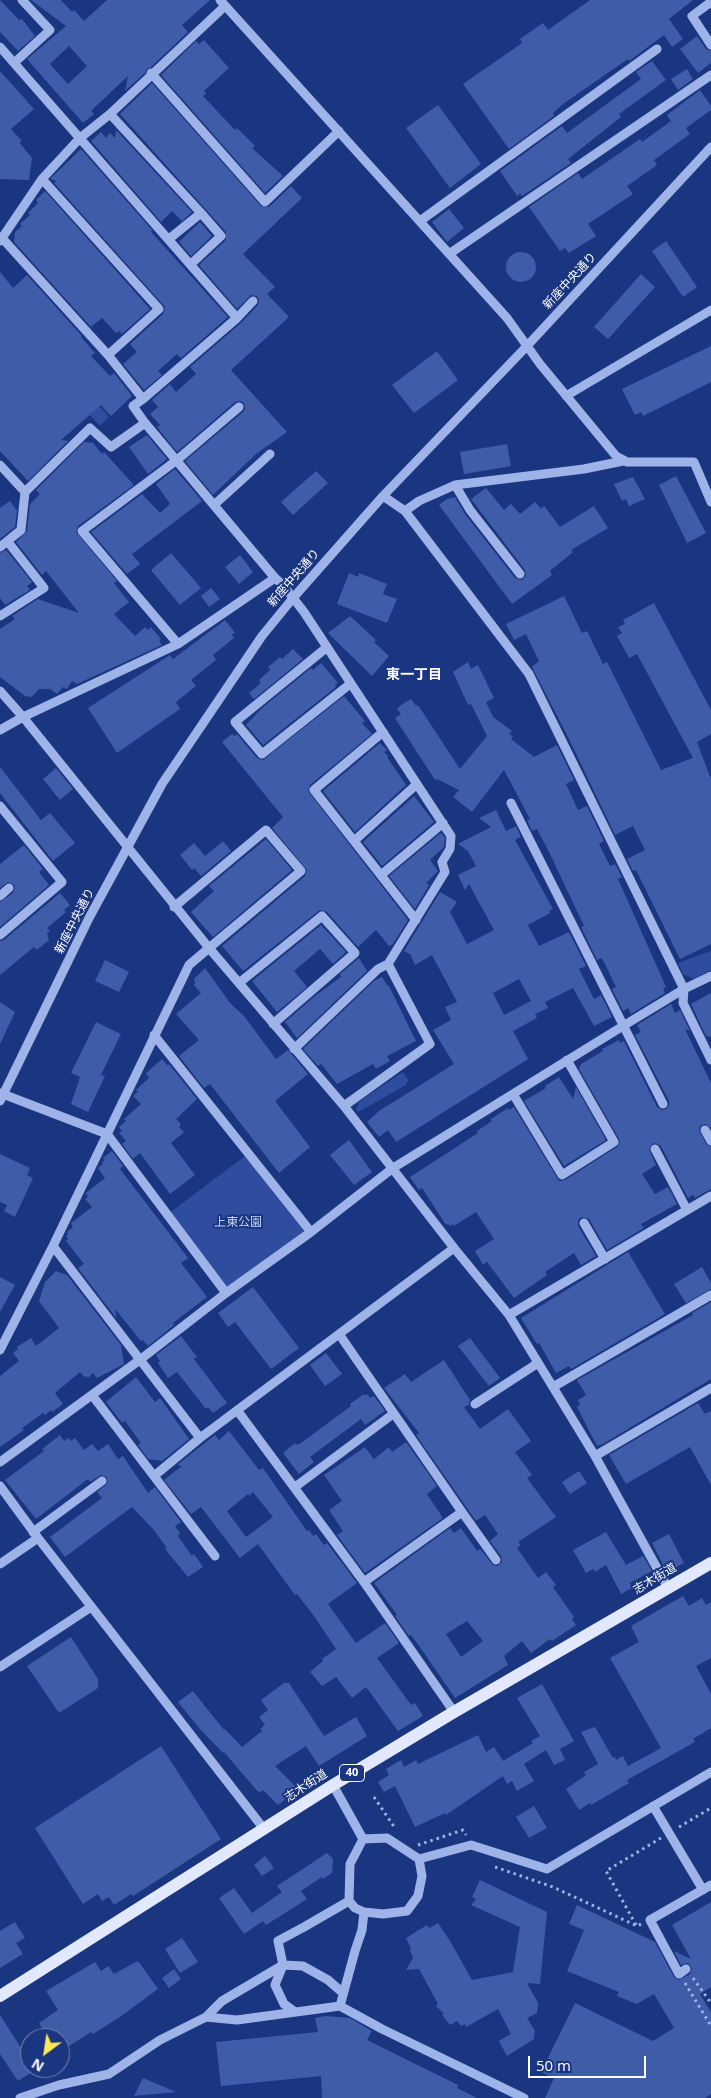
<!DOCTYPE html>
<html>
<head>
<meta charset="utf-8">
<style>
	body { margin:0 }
	#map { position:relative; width:711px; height:2098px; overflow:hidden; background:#1b3680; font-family:"Open Sans",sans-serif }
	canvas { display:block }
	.north { position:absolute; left:20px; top:2028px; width:50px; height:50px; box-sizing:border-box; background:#1b3680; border:1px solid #7686b3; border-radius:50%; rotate:211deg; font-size:14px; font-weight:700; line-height:20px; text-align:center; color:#fff }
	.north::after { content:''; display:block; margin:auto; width:18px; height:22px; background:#fbe85b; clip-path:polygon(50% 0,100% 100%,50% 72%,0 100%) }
	.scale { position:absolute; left:528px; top:2056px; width:118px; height:22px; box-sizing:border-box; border:2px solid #fff; border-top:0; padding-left:6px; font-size:15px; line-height:18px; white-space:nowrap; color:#fff; -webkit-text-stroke:4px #1b3680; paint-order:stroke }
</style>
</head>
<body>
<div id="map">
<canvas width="711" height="2098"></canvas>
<div class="north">N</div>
<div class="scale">50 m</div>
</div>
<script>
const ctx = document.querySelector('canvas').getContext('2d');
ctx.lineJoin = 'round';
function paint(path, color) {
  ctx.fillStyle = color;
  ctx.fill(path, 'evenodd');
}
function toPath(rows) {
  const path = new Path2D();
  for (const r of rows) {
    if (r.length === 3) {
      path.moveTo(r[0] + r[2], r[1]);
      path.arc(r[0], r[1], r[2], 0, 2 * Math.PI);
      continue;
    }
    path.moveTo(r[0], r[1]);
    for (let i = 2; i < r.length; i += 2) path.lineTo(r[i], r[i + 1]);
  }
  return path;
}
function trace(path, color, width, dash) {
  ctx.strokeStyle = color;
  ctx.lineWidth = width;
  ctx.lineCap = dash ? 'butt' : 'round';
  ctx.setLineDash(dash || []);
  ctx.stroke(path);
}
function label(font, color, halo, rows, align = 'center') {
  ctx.font = font + ' "Open Sans","Noto Sans JP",sans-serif';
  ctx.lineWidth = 4;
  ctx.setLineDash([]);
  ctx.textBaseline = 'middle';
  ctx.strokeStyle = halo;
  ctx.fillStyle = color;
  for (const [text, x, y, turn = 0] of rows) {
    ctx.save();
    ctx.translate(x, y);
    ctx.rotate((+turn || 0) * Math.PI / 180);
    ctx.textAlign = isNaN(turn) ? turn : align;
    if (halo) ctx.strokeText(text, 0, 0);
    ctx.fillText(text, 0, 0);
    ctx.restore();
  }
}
const green = toPath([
	[83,388,109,417,100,426,74,397],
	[711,951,711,970,694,979,683,974,678,963],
	[403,1072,408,1080,406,1085,358,1112,356,1109,360,1101],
	[249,1153,311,1232,226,1293,168,1214]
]);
const building = toPath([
	[0,0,19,20,22,19,35,36,18,51,0,32],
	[31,0,61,0,72,12,74,10,84,21,107,0,210,0,182,25,188,32,151,67,147,69,145,73,125,91,128,76,91,111,94,114,83,123,27,59,66,26],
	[69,46,87,66,68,84,50,64],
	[590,0,693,0,669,19,683,39,672,47,664,35,629,61,628,59,563,104,553,113,554,116,509,149,463,84,522,43,520,39,543,23,548,30],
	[697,36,706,49,711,51,711,63,698,73,680,49],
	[204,40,229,68,204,91,206,94,203,96,235,130,237,128,255,146,252,148,283,176,265,193,161,75,196,41,199,44],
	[652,61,666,80,619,114,621,117,568,159,571,163,522,196,520,194,517,196,500,171,562,126,567,133,641,79,636,72],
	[687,69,693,79,678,90,671,79],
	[0,71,34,109,11,129,22,141,19,142,32,158,29,180,0,179],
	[152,83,261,206,269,207,291,186,302,198,243,254,275,287,267,294,289,317,231,370,287,432,256,454,213,495,185,461,243,412,245,409,244,403,241,401,235,402,177,452,157,427,160,425,150,414,158,407,152,400,170,384,176,392,196,374,190,367,242,322,258,305,259,300,257,296,251,295,237,309,199,265,226,240,226,232,120,114],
	[700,90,711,106,711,110,686,128,690,134,654,160,657,165,627,186,633,194,588,224,596,236,569,253,565,248,560,251,529,207,578,173,582,179,640,139,642,142,671,121,667,115],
	[438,105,481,164,450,188,406,128],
	[116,130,192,212,182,221,172,211,161,222,91,141,101,132,106,138,110,133,115,138],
	[81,149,152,230,151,232,228,317,181,358,177,354,158,371,162,375,144,390,123,364,137,352,130,344,163,314,165,307,54,183,57,181,50,179],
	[45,191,150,309,122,334,119,331,116,333,102,318,91,327,14,242,15,232,22,226,20,224,30,215,28,213,38,203,36,200],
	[449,209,464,228,447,242,432,222],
	[200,222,212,236,191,256,179,242],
	[666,241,697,287,683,297,652,251],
	[521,267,15],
	[0,272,13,288,27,275,82,336,81,337,95,353,91,356,110,376,114,373,132,396,111,416,101,405,61,440,68,441,28,481,0,451],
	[641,274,655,287,608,339,594,327],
	[711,346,711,382,643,416,641,412,635,415,622,389],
	[437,351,458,380,414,413,392,385],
	[147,435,167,459,148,474,129,447],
	[84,442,93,443,102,454,104,452,134,485,78,526,76,532,117,581,114,583,129,602,114,614,135,636,145,627,148,630,151,627,161,639,159,640,162,645,77,684,72,681,67,689,63,687,57,694,50,689,39,689,32,697,25,696,0,677,0,629,15,619,12,616,38,599,79,613,46,571,42,575,16,542,27,531,30,504,40,494,36,490],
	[507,444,511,466,464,474,460,452],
	[175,469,202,501,132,554,140,564,127,574,91,532,142,494,160,513,170,504,156,484],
	[316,471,328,483,293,515,281,502],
	[676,476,706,533,687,543,659,485],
	[633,477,645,499,629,506,626,499,622,501,614,484],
	[486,488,504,510,511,504,520,514,535,502,541,509,544,506,560,527,594,506,608,528,571,550,573,552,550,571,552,575,512,604,439,505,447,499,455,497,465,514,515,578,521,580,526,576,525,570,471,499],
	[10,501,17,511,15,527,0,539,0,508],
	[6,550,32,582,27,586,30,590,5,605,0,598,0,553],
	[171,553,201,588,180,605,151,570],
	[240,555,253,572,239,584,225,567],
	[349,573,358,577,359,573,387,584,383,594,397,599,387,623,337,604],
	[211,588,220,599,209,607,201,596],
	[564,596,582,633,587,631,603,664,607,662,661,770,693,758,637,654,629,658,617,636,622,633,618,627,625,624,623,620,654,603,711,710,711,734,697,742,711,779,711,944,680,959,636,870,633,871,627,859,645,850,633,826,615,835,569,739,532,667,539,661,526,634,514,640,506,624],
	[350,616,376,640,374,642,389,656,372,676,328,633],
	[225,620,235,633,232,635,234,638,213,655,216,660,191,680,196,686,176,702,180,709,117,753,88,708,170,655,173,659],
	[293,649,303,659,254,699,249,693,261,683,259,680,270,670,268,667,280,657,282,659],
	[468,662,471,669,478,665,494,698,486,702,493,717,512,731,509,734,513,736,511,739,534,757,557,745,574,780,566,784,578,810,587,806,604,841,599,844,610,866,615,864,622,877,618,879,666,987,663,989,665,993,631,1014,628,1008,623,1011,612,989,616,987,604,962,601,958,597,960,581,927,584,926,550,854,538,831,537,829,532,831,527,820,530,819,504,770,472,812,453,797,459,790,437,779,435,780,395,718,401,714,397,709,401,705,411,699,416,706,418,705,460,769,487,736,471,704,468,705,453,672],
	[321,663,338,683,335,684,336,687,263,745,246,725,262,708,311,668,313,670],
	[344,696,365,721,362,723,372,734,310,785,308,791,408,920,393,944,389,946,376,930,358,947,327,912,320,910,243,971,222,946,305,876,307,870,272,828,283,817,222,742,232,734,234,736,237,734,257,758,263,760],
	[380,743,387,750,384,752,388,756,387,757,406,785,355,832,323,791],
	[0,767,41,820,50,813,75,843,53,861,0,793],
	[56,768,73,789,60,800,43,779],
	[414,796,434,822,382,866,363,842],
	[496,810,506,831,516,826,521,837,515,840,553,909,549,911,550,913,528,925,539,946,569,932,586,966,579,969,594,999,601,995,612,1017,594,1026,573,988,545,1002,548,1008,535,1014,537,1018,513,1031,528,1059,396,1142,388,1130,379,1137,367,1122,379,1111,454,1064,433,1030,451,1020,445,1007,457,1002,432,955,415,965,410,954,404,951,440,892,457,902,450,912,467,944,494,930,469,884,465,890,458,875,476,866,468,851,458,844,491,827,479,818],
	[519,979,531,1001,504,1015,493,993],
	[441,833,445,838,444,847,430,860,438,871,426,883,429,885,415,909,389,876],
	[266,839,292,870,213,937,191,912,214,891,209,886],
	[223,841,231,851,201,876,194,868,192,870,180,855,194,843,205,856],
	[24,845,43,869,39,872,49,885,0,927,0,902,13,893,15,887,13,884,8,882,0,888,0,864],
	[60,893,70,905,64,910,66,912,47,928,50,931,47,933,49,940,37,950,34,947,0,975,0,941,4,940],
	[321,925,346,952,333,964,320,949,294,971,307,987,277,1012,252,981],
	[359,958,367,971,297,1038,285,1022,315,996,341,977,340,974],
	[105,960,129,972,119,992,95,981],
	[205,968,230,1003,244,1016,276,1059,288,1050,308,1074,275,1101,310,1147,279,1173,210,1084,204,1088,179,1056,199,1040,176,1014,201,993,194,985,195,983,194,979],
	[382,977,388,986,389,986,416,1041,387,1056,390,1061,376,1069,373,1064,337,1084,321,1064,318,1066,303,1049,374,981],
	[711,993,711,1037,706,1036,691,1004],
	[0,1002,15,1012,0,1044],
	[671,1004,675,1013,680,1010,690,1031,685,1029,711,1083,711,1128,705,1124,700,1126,699,1130,706,1144,711,1147,711,1189,695,1198,693,1195,688,1198,661,1146,656,1143,652,1144,649,1149,656,1165,642,1174,655,1194,668,1187,677,1204,641,1224,644,1228,607,1250,589,1219,581,1217,578,1220,578,1226,596,1256,581,1265,574,1253,545,1272,547,1275,514,1298,487,1262,483,1265,475,1251,494,1239,476,1212,454,1226,453,1224,450,1226,448,1224,446,1225,422,1188,419,1190,410,1177,478,1133,477,1131,492,1121,491,1119,508,1108,509,1110,514,1107,559,1181,565,1180,617,1147,620,1142,619,1139,579,1069,581,1064,603,1051,602,1049,619,1040,620,1043,624,1041,657,1107,662,1110,666,1109,669,1105,669,1101,635,1035,641,1032,637,1025],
	[96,1022,121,1034,101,1075,105,1076,88,1112,71,1104,80,1077,71,1073],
	[162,1059,168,1066,169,1064,197,1099,176,1119,181,1124,179,1127,184,1132,171,1143,195,1175,170,1194,140,1153,133,1159,122,1144,126,1141,119,1133,122,1131,119,1127,126,1121,124,1119,141,1104,133,1096,138,1092,136,1090,149,1078,146,1073],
	[559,1077,573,1099,576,1087,606,1140,564,1166,524,1101,546,1088,545,1086],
	[349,1140,372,1172,354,1185,330,1155],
	[112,1151,123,1166,120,1169,188,1258,181,1263,207,1297,173,1323,174,1325,148,1346,143,1340,141,1341,115,1309,117,1319,78,1268,84,1264,66,1241,68,1239,66,1236,68,1234,67,1232,73,1227,71,1223,92,1207,85,1199,88,1197,86,1193,105,1178,98,1168,103,1164,102,1162,105,1160,103,1158],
	[0,1154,30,1168,27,1175,33,1178,15,1217,4,1211,7,1205,0,1202],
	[628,1252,665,1314,571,1369,569,1366,556,1373,539,1343,537,1344,521,1318],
	[702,1267,711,1283,711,1289,686,1303,674,1284],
	[56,1271,67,1275,121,1345,124,1364,97,1378,93,1373,88,1378,86,1376,84,1377,80,1372,55,1393,63,1404,52,1412,51,1410,45,1415,43,1413,22,1428,24,1430,0,1447,0,1376,19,1361,13,1353,18,1349,17,1347,31,1338,36,1346,59,1328,39,1301,45,1282],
	[0,1277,15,1285,0,1312],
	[253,1287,299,1348,271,1369,235,1322,228,1327,218,1313],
	[711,1302,711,1379,603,1444,597,1446,577,1407,580,1405,578,1400,586,1395,577,1380,693,1315,692,1313],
	[181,1336,197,1357,194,1359,227,1403,213,1413,208,1407,206,1409,177,1372,168,1378,158,1363,160,1361,156,1355],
	[470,1338,500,1378,489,1386,458,1346],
	[326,1353,342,1374,325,1386,310,1365],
	[444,1360,470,1400,469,1405,464,1407,480,1429,508,1409,531,1441,515,1452,532,1475,527,1478,556,1517,518,1542,521,1545,517,1548,538,1578,546,1572,556,1585,553,1587,574,1617,572,1619,576,1625,552,1641,550,1639,531,1653,522,1641,504,1656,508,1665,455,1698,422,1650,411,1635,409,1636,395,1616,397,1615,374,1583,450,1528,454,1533,461,1528,477,1551,480,1549,493,1565,497,1566,502,1562,501,1556,490,1541,498,1534,485,1515,476,1521,416,1435,419,1433,384,1388,405,1374,411,1382],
	[467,1621,483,1641,461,1657,446,1634],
	[136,1377,155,1402,160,1398,189,1439,162,1461,148,1459,138,1445,141,1443,125,1421,122,1423,106,1402],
	[364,1394,365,1396,367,1394,370,1398,374,1396,385,1411,365,1425,361,1419,310,1457,314,1462,299,1474,283,1453,295,1443,296,1445,301,1443,351,1406,350,1404],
	[698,1403,705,1414,711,1411,711,1485,690,1447,626,1484,609,1455],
	[229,1431,259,1470,263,1468,307,1531,309,1530,313,1536,316,1534,324,1545,327,1543,357,1583,328,1604,356,1643,385,1623,399,1643,377,1658,411,1705,415,1703,423,1716,398,1731,366,1687,352,1698,336,1677,322,1686,310,1672,323,1661,322,1659,336,1649,314,1616,297,1594,295,1595,258,1544,240,1558,201,1507,191,1514,164,1480,182,1466,177,1465,215,1435,219,1440],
	[253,1492,273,1517,246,1537,227,1511,248,1494,249,1496],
	[60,1435,64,1441,69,1438,71,1441,75,1438,84,1450,92,1444,98,1451,108,1444,118,1459,123,1456,148,1493,155,1487,181,1522,175,1526,180,1533,178,1536,192,1556,194,1554,203,1567,188,1577,165,1549,167,1548,153,1529,132,1507,65,1557,50,1537,102,1498,97,1492,107,1484,107,1477,101,1475,90,1482,88,1479,36,1519,5,1480,44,1451,42,1449],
	[406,1442,437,1486,427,1494,443,1518,365,1573,337,1535,343,1531,329,1510,342,1501,324,1475,365,1447,374,1459,389,1447,392,1452],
	[579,1471,587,1483,570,1494,562,1482],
	[606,1532,626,1565,643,1556,652,1571,630,1583,632,1588,621,1594,606,1565,595,1572,593,1569,586,1573,573,1550],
	[669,1534,684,1563,667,1572,652,1543],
	[683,1596,689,1606,702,1598,706,1605,711,1602,711,1658,696,1666,711,1694,711,1728,693,1739,695,1742,627,1780,629,1783,591,1805,590,1803,579,1810,566,1789,586,1775,584,1772,598,1764,581,1732,595,1727,613,1758,615,1757,616,1760,623,1756,628,1766,661,1748,610,1658,639,1642,631,1626],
	[71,1637,98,1679,98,1688,59,1713,27,1666],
	[284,1683,289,1683,324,1736,356,1717,367,1736,319,1766,306,1746,275,1766,298,1789,278,1805,263,1790,259,1793,224,1752,223,1753,199,1728,178,1702,193,1691,224,1730,225,1729,242,1747,262,1731,260,1729,265,1725,259,1717,268,1710,261,1700],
	[542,1684,574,1741,560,1749,565,1760,554,1765,546,1750,524,1764,534,1781,517,1791,512,1781,507,1784,503,1776,446,1815,445,1813,415,1827,395,1786,384,1792,378,1782,389,1775,386,1769,401,1760,404,1767,416,1760,418,1764,478,1735,486,1752,494,1747,503,1761,533,1743,531,1741,540,1736,517,1698],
	[161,1746,221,1839,133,1896,131,1894,114,1905,109,1897,102,1901,98,1894,83,1904,35,1828],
	[534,1806,547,1828,529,1838,516,1817],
	[327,1853,333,1859,332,1873,323,1879,322,1877,301,1891,307,1899,266,1925,263,1921,244,1934,219,1898,234,1888,252,1913,282,1892,277,1886],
	[265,1856,274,1868,262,1876,254,1865],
	[480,1880,547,1912,540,1984,527,1983,538,2003,537,2013,527,2018,535,2031,534,2039,507,2056,499,2041,511,2034,498,2009,466,2027,465,2024,461,2026,457,2021,450,2025,442,2015,444,2014,436,2006,438,2004,419,1969,406,1970,413,1958,410,1950,411,1948,406,1938,427,1925,429,1928,438,1923,450,1941,472,1980,513,1972,520,1927,471,1905,476,1899,472,1897],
	[711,1902,711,1987,700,1994,711,2012,711,2094,705,2098,545,2098,554,2078,541,2072,575,2003,653,2041,674,2028,654,1994,637,2004,617,1996,619,1992,567,1971,584,1930,569,1924,577,1905,655,1942,674,1977,679,1980,690,1974,692,1968,688,1963,681,1965,674,1951,691,1959,672,1925],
	[15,1922,25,1938,16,1943,23,1954,0,1968,0,1931],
	[182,1938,198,1962,180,1973,165,1949],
	[138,1961,158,1989,120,2017,93,2034,91,2032,60,2052,60,2038,48,2038,39,2023,58,2010,46,1991,95,1962,101,1971,108,1966,114,1974],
	[174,1969,181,1979,169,1988,162,1978],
	[0,2015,30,2062,30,2068,35,2070,18,2081,0,2054],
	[325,2016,350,2018,372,2031,367,2040,458,2085,457,2088,477,2098,322,2098,321,2076,221,2086,216,2042,318,2032,315,2018],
	[143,2078,176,2092,134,2096]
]);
const path = toPath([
	[374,1797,395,1828],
	[679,1827,711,1808],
	[418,1845,463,1830,466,1835],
	[495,1867,553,1887,637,1926,641,1924],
	[636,1925,606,1871,661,1838],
	[693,1978,711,2003],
	[685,1983,711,2026]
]);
const minor = toPath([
	[220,0,507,318,540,364,616,456,627,462,694,462,711,502],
	[711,2,692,16,711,45],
	[0,47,237,318,143,399],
	[14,63,50,30,22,0],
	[151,73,265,202,339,131],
	[110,114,201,213,169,239],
	[42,179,159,309,108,355],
	[420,221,657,49],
	[2,238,108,355,143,399,133,406,145,423,275,578],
	[0,241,42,179,80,138,110,114,225,6],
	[449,254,711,75],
	[191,264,221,236,201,213],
	[237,318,253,301],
	[566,396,711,310],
	[0,465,25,492,90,428,111,447,145,423],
	[455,485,470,510,520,574],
	[383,496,405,511,419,501,455,485,584,469,623,461],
	[214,505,270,454],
	[405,511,529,674,684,989,683,1003,711,1060],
	[0,547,21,530,25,492],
	[0,616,44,588,8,542],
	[178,644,82,531,177,460,239,407],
	[326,648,235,722,262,754,350,684],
	[0,691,23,717,209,948,189,965,53,1246,0,1350],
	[0,730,23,717,178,644,275,578,283,585,304,612,451,836,450,849,442,862,445,872,388,964,430,1044,344,1106],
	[383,732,314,790,416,920],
	[511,803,663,1104],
	[0,806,62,882,0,935],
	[354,841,417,784],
	[381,875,443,823],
	[0,896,9,888],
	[174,907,266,830,301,871,209,948,344,1106,454,1248,509,1315,595,1456,668,1588],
	[239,983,322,916,355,953,273,1024],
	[154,1035,311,1232],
	[294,1049,378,969,388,964],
	[0,1093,107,1134,226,1293],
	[513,1094,562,1175,614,1142,567,1060],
	[0,1101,89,918,162,784,262,636,293,598,383,496,527,346,711,147],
	[705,1130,711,1141],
	[655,1149,687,1210],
	[584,1223,605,1259],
	[53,1246,200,1438,454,1248],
	[509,1315,711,1196],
	[339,1334,462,1512,364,1582],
	[553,1387,711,1295],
	[92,1395,215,1556],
	[475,1404,538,1363],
	[237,1410,364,1582,454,1712],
	[595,1456,711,1388],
	[0,1462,141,1359,226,1293,311,1232,393,1168,623,1026,684,989,711,976],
	[154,1476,200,1438],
	[0,1486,38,1538,264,1829],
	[295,1487,393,1414],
	[462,1512,496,1560],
	[33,1532,102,1481],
	[0,1564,38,1538],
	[0,1667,91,1607],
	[333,1785,363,1839,350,1864,349,1901,355,1908,364,1912,362,1930,355,1951,340,2006],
	[653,1806,703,1890],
	[363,1839,387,1838,419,1859,471,1845,547,1869,711,1772],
	[364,1912,383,1914,407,1911,418,1896,422,1876,419,1859],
	[686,1969,679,1974,650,1920,711,1885],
	[295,2012,284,2004,275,1985,283,1965,303,1966,328,1980,343,1993],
	[206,2017,237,2020,340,2006,382,2029,524,2098],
	[20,2098,59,2085,109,2074,160,2040,206,2017,222,2001,283,1965,278,1941,304,1927,349,1901]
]);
const major = toPath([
	[0,1996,333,1785,454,1712,711,1563]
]);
const shields = [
	[352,1773,25]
];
const shieldNames = [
	["40",352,1773]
];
const streetNames = [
	["新座中央通り",570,281,-47],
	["新座中央通り",294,578,-49],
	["新座中央通り",75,921,-63],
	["志木街道",655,1579,-31],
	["志木街道",306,1786,-33]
];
const parkNames = [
	["上東公園",238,1223]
];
const neighbourhoodNames = [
	["東一丁目",414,675]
];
paint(green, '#2e4d9e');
paint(building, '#3f5ca8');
trace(path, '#9eb4e9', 3, [2.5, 4]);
trace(minor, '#9eb4e9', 9);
trace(major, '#e2e8fe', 12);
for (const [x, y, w] of shields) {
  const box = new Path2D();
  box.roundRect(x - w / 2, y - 8.5, w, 17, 4);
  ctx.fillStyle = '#1b3680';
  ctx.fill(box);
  trace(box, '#fff', 1);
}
label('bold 11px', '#fff', null, shieldNames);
label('12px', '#fff', '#1b3680', streetNames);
label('12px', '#c3d2f7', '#1b3680', parkNames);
label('bold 14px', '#fff', '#1b3680', neighbourhoodNames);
</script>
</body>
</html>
